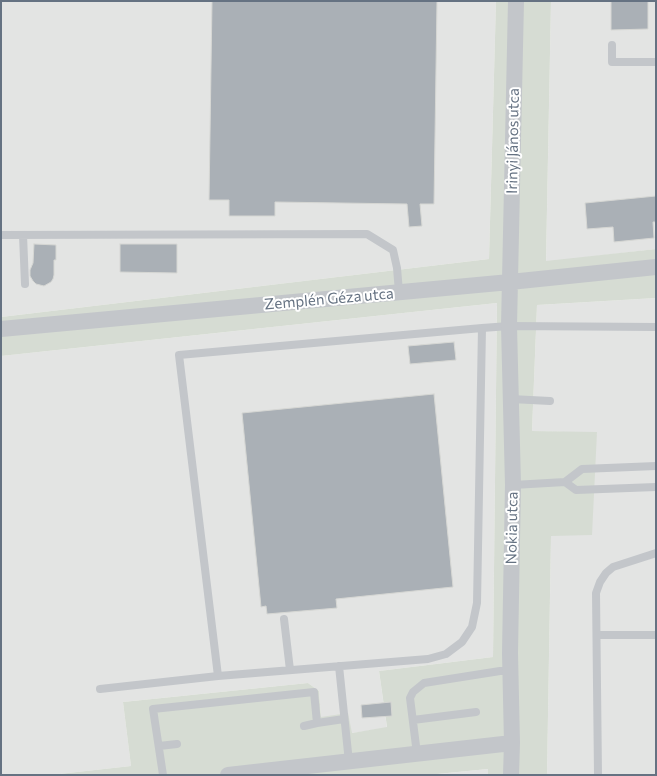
<!DOCTYPE html>
<html>
<head>
<meta charset="utf-8">
<style>
	body { margin:0 }
	#map { position:relative; width:657px; height:776px; overflow:hidden; background:#f5f5f2; font-family:Commissioner,sans-serif }
	canvas { display:block }
	.frame { position:absolute; inset:0; border:2px solid #657282; pointer-events:none }
</style>
</head>
<body>
<div id="map">
<canvas width="657" height="776"></canvas>
<div class="frame"></div>
</div>
<script>
const ctx = document.querySelector('canvas').getContext('2d');
ctx.lineJoin = 'round';
function paint(path, color) {
  ctx.fillStyle = color;
  ctx.fill(path, 'evenodd');
}
function toPath(rows) {
  const path = new Path2D();
  for (const r of rows) {
    path.moveTo(r[0], r[1]);
    for (let i = 2; i < r.length; i += 2) path.lineTo(r[i], r[i + 1]);
  }
  return path;
}
function trace(path, color, width, dash) {
  ctx.strokeStyle = color;
  ctx.lineWidth = width;
  ctx.lineCap = dash ? 'butt' : 'round';
  ctx.setLineDash(dash || []);
  ctx.stroke(path);
}
function label(font, color, halo, rows, align = 'center') {
  ctx.font = font + ' Commissioner,sans-serif';
  ctx.lineWidth = 4;
  ctx.setLineDash([]);
  ctx.textBaseline = 'middle';
  ctx.strokeStyle = halo;
  ctx.fillStyle = color;
  for (const [text, x, y, turn = 0] of rows) {
    ctx.save();
    ctx.translate(x, y);
    ctx.rotate((+turn || 0) * Math.PI / 180);
    ctx.textAlign = isNaN(turn) ? turn : align;
    if (halo) ctx.strokeText(text, 0, 0);
    ctx.fillText(text, 0, 0);
    ctx.restore();
  }
}
const built = toPath([
	[1,1,496,1,489,259,1,317],
	[551,1,656,1,656,249,546,262],
	[656,298,656,775,547,775,551,536,597,433,532,431,537,305],
	[497,303,493,657,379,671,387,728,352,733,321,717,319,691,308,683,123,702,131,766,50,775,1,775,1,356],
	[488,769,488,775,427,775]
]);
const green = toPath([
	[496,1,551,1,546,261,656,249,656,298,537,305,532,431,597,432,592,535,551,536,547,775,488,775,488,769,427,775,50,775,131,766,123,702,308,683,319,691,321,717,348,713,352,733,387,727,379,671,493,657,497,303,1,356,1,317,489,259]
]);
const building = toPath([
	[212,1,437,1,434,204,420,204,422,226,409,227,407,204,275,202,275,216,229,216,229,200,209,200,212,1],
	[611,1,648,1,648,29,611,30,611,1],
	[656,196,656,222,653,222,654,238,614,242,613,227,587,229,585,203,656,196],
	[34,244,56,245,56,260,54,260,54,275,53,279,51,282,44,286,36,284,33,281,30,276,30,270,33,263,34,244],
	[120,244,177,244,177,273,120,272,120,244],
	[454,342,456,360,410,364,408,346,454,342],
	[434,394,453,587,336,599,337,608,267,614,266,606,261,607,242,413,434,394],
	[391,702,392,716,362,718,361,705,391,702]
]);
const lane = toPath([
	[612,45,612,62,656,62],
	[1,235,367,234,393,250,397,268,399,292],
	[23,235,25,284],
	[482,328,477,603,472,627,462,642,446,654,428,659,218,676,179,355,482,328,509,326,656,327],
	[511,399,550,401],
	[565,482,576,490,656,487],
	[513,485,565,482,582,469,656,466],
	[284,619,290,670],
	[597,635,656,635],
	[339,666,349,762],
	[100,689,218,676],
	[413,720,476,712],
	[304,726,317,723],
	[159,746,177,744],
	[417,754,410,698,413,692,424,683,500,671,510,671],
	[163,775,153,709,314,692,317,723,344,719],
	[598,775,596,593,600,582,606,573,613,567,656,553]
]);
const street = toPath([
	[1,329,510,282,656,267],
	[228,775,512,743],
	[511,775,512,743,510,653,513,485,509,326,516,1]
]);
const streetNames = [
	["Irinyi János utca",513,141,-89],
	["Zemplén Géza utca",329,299,-5],
	["Nokia utca",512,528,-89]
];
paint(built, '#e3e4e3');
paint(green, '#d6dcd3');
paint(building, '#aab0b6');
trace(building, '#d6d7d4', 1);
trace(lane, '#c3c6ca', 8);
trace(street, '#c3c6ca', 16);
label('15px', '#657282', '#fff', streetNames);
</script>
</body>
</html>
